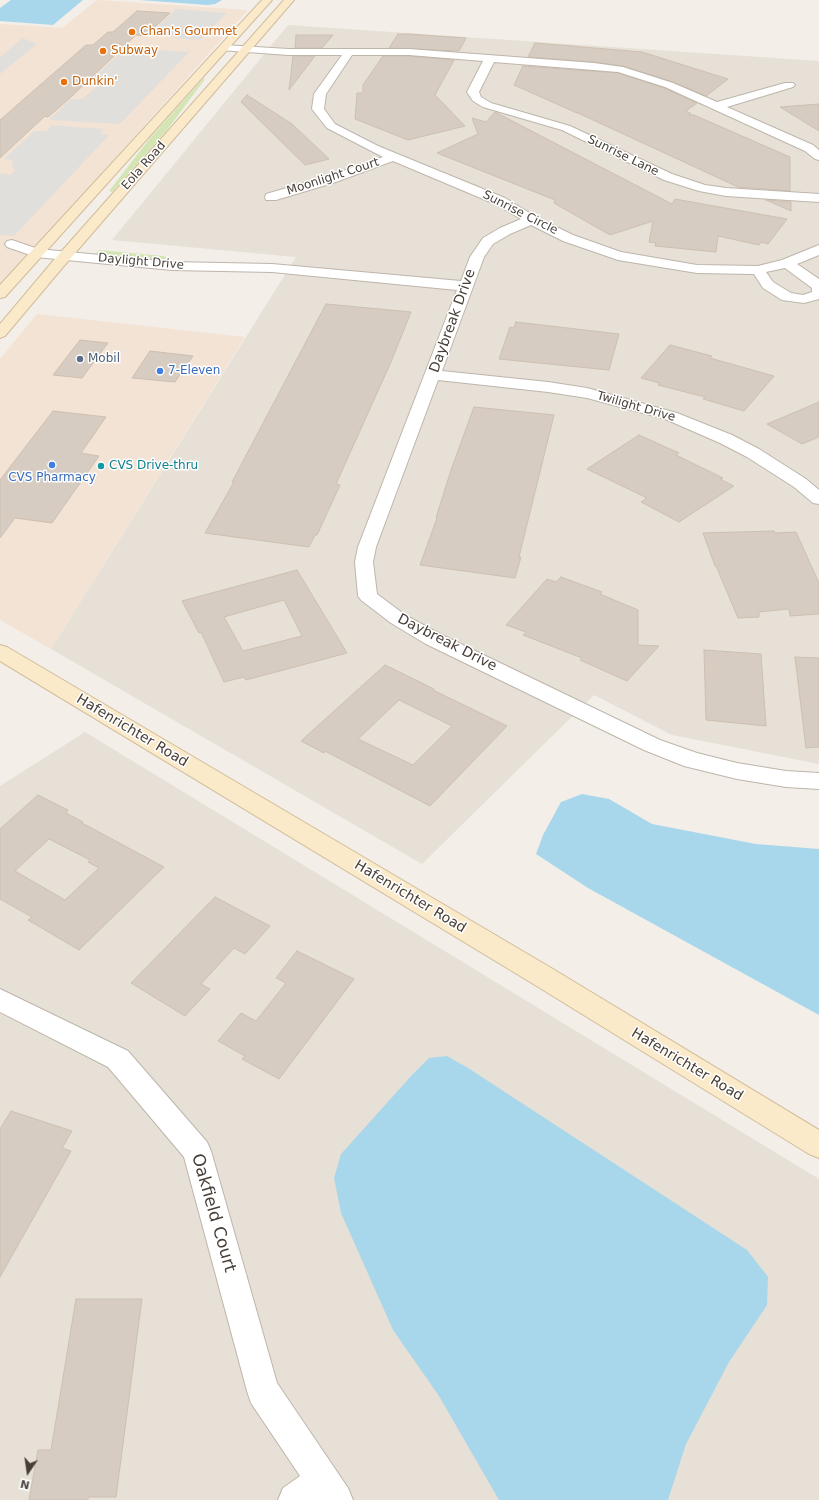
<!DOCTYPE html>
<html>
<head>
<meta charset="utf-8">
<style>
	body { margin:0 }
	#map { position:relative; width:819px; height:1500px; overflow:hidden; background:#f3eee8; font-family:"DejaVu Sans",sans-serif }
	canvas { display:block }
	.north { position:absolute; left:8px; top:1452px; width:40px; height:40px; -webkit-text-stroke:3px #fff; paint-order:stroke; rotate:193deg; font-size:11px; font-weight:700; line-height:16px; text-align:center; color:#463e37 }
	.north::after { content:''; display:block; margin:auto; width:14px; height:18px; background:#463e37; clip-path:polygon(50% 0,100% 100%,50% 72%,0 100%) }
</style>
</head>
<body>
<div id="map">
<canvas width="819" height="1500"></canvas>
<div class="north">N</div>
</div>
<script>
const ctx = document.querySelector('canvas').getContext('2d');
ctx.lineJoin = 'round';
function paint(path, color) {
  ctx.fillStyle = color;
  ctx.fill(path, 'evenodd');
}
function toPath(rows) {
  const path = new Path2D();
  for (const r of rows) {
    path.moveTo(r[0], r[1]);
    for (let i = 2; i < r.length; i += 2) path.lineTo(r[i], r[i + 1]);
  }
  return path;
}
function trace(path, color, width, dash) {
  ctx.strokeStyle = color;
  ctx.lineWidth = width;
  ctx.lineCap = dash ? 'butt' : 'round';
  ctx.setLineDash(dash || []);
  ctx.stroke(path);
}
function label(font, color, halo, rows, align = 'center') {
  ctx.font = font + ' "DejaVu Sans",sans-serif';
  ctx.lineWidth = 3;
  ctx.setLineDash([]);
  ctx.textBaseline = 'middle';
  ctx.strokeStyle = halo;
  ctx.fillStyle = color;
  for (const [text, x, y, turn = 0] of rows) {
    ctx.save();
    ctx.translate(x, y);
    ctx.rotate((+turn || 0) * Math.PI / 180);
    ctx.textAlign = isNaN(turn) ? turn : align;
    if (halo) ctx.strokeText(text, 0, 0);
    ctx.fillText(text, 0, 0);
    ctx.restore();
  }
}
const residential = toPath([
	[288,25,819,61,819,764,672,735,594,695,422,864,51,649,296,257,112,240],
	[85,732,819,1179,819,1500,0,1500,0,786]
]);
const commercial = toPath([
	[97,0,248,10,0,287,0,24,62,28],
	[37,314,245,337,51,649,0,620,0,359]
]);
const green = toPath([
	[203,79,205,79,167,130,112,192,109,191,151,137],
	[99,250,163,256,168,258,161,261,100,255,96,253]
]);
const parking = toPath([
	[176,9,227,13,200,40,174,38,177,36,152,32],
	[23,38,37,44,0,74,0,57],
	[126,48,189,52,120,124,49,120,71,99,82,99,96,87,95,86,85,85],
	[52,125,103,129,100,134,109,135,14,236,0,235,0,174,1,173,10,175,15,171,12,163,13,160,4,159,34,131,46,131]
]);
const water = toPath([
	[11,0,83,0,53,25,0,21,0,8],
	[140,0,222,0,215,4,207,5],
	[582,794,609,799,652,824,756,844,819,849,819,1015,588,888,536,854,543,835,561,802],
	[447,1056,468,1068,747,1250,768,1277,767,1305,729,1362,686,1444,668,1500,499,1500,439,1396,393,1330,341,1213,334,1178,341,1154,412,1075,429,1058]
]);
const building = toPath([
	[137,11,170,13,145,36,136,35,70,98,48,117,45,116,0,158,0,120,86,45,93,45,108,32,113,32,137,11],
	[398,34,409,34,466,38,459,51,389,48,398,34],
	[296,35,333,35,322,48,295,48,296,35],
	[535,43,642,52,728,79,706,96,673,82,623,66,594,62,528,57,535,43],
	[293,56,315,56,289,90,293,56],
	[383,56,409,56,454,60,435,95,465,126,408,140,355,119,357,93,363,93,363,85,383,56],
	[523,66,618,73,664,88,697,103,686,111,691,114,689,115,694,115,790,157,790,191,738,187,578,113,577,113,514,85,523,66],
	[247,95,292,124,329,159,305,165,241,102,247,95],
	[819,104,819,131,780,107,819,104],
	[495,112,672,204,675,199,787,219,768,244,761,242,759,245,718,236,716,252,655,246,656,243,649,242,653,221,610,235,554,203,555,200,437,153,478,134,472,118,486,122,495,112],
	[766,200,791,202,791,211,766,200],
	[326,304,411,312,391,362,336,484,340,485,317,535,315,535,309,547,205,533,234,482,232,482,326,304],
	[516,322,619,334,609,370,499,359,510,327,514,328,516,322],
	[80,340,108,343,82,378,53,375,80,340],
	[670,345,712,356,710,358,774,376,744,411,703,399,705,397,658,385,659,383,641,378,670,345],
	[150,351,193,356,175,382,132,378,150,351],
	[819,402,819,437,802,444,767,424,819,402],
	[474,407,554,415,519,557,521,557,515,578,420,565,437,518,436,518,451,470,474,407],
	[53,411,106,417,81,453,99,456,52,523,15,518,0,538,0,480,53,411],
	[639,435,679,453,676,455,723,478,720,479,734,486,679,522,641,502,647,498,587,469,639,435],
	[774,531,775,533,796,532,819,583,819,614,790,616,789,609,759,612,759,617,738,618,716,566,715,566,703,533,774,531],
	[297,570,347,653,246,680,244,677,224,682,201,632,199,633,182,601,297,570],
	[284,600,302,636,243,651,224,617,284,600],
	[561,577,602,592,600,594,638,610,638,645,659,646,627,681,580,660,582,658,523,635,526,632,506,625,547,579,556,582,561,577],
	[704,650,761,654,766,726,706,720,704,650],
	[795,657,819,658,819,747,806,748,795,657],
	[385,665,434,689,433,690,507,726,430,806,325,751,324,753,301,741,385,665],
	[399,700,452,726,413,765,358,739,399,700],
	[38,795,68,810,66,813,83,822,82,823,164,867,79,950,28,920,32,917,0,899,0,829,38,795],
	[49,839,90,860,88,862,99,868,65,900,15,871,49,839],
	[215,897,270,926,245,954,234,948,201,984,210,989,185,1016,131,983,215,897],
	[297,951,354,979,279,1079,242,1059,245,1056,218,1041,241,1013,256,1021,286,983,276,978,297,951],
	[11,1111,72,1131,62,1148,71,1151,0,1277,0,1129,11,1111],
	[76,1299,142,1299,116,1497,88,1497,88,1500,29,1500,38,1450,51,1450,76,1299]
]);
const street = toPath([
	[224,45,288,49,409,49,594,63,623,67,673,83,717,102,785,83,793,83,795,85,793,87,727,107,813,145,819,150,819,160,815,159,805,151,665,87,618,72,494,62,479,92,481,97,491,103,570,126,672,174,705,185,726,188,819,194,819,202,726,196,699,191,664,180,562,130,483,107,473,101,467,92,483,61,409,55,352,55,326,94,324,109,335,124,378,146,505,198,536,217,573,235,621,252,697,265,758,266,782,260,819,245,819,255,797,264,819,279,819,299,804,303,782,300,763,288,754,274,697,273,618,260,563,241,531,225,510,234,493,244,484,257,442,371,548,382,587,388,677,413,732,435,759,449,806,479,819,490,819,504,813,503,794,487,747,457,720,443,665,419,587,398,548,392,438,380,376,547,373,562,377,594,405,615,440,634,660,740,697,753,737,763,786,771,819,773,819,789,786,787,737,779,684,766,644,750,426,644,391,623,361,600,358,596,355,562,358,547,457,290,272,272,172,270,87,262,36,257,7,247,5,244,7,241,12,240,38,249,172,262,272,264,461,281,470,257,483,238,500,228,521,219,495,204,393,161,333,183,276,200,266,200,265,197,266,194,325,177,383,157,327,128,312,109,314,94,342,55,288,55,220,50,219,48,224,45],
	[785,268,812,288,812,292,803,295,791,293,773,282,766,272,785,268],
	[0,989,128,1051,207,1142,211,1151,277,1383,348,1488,353,1500,278,1500,283,1488,300,1476,251,1403,247,1391,184,1157,108,1067,0,1012,0,989]
]);
const secondary = toPath([
	[262,0,272,0,5,297,0,298,0,285,262,0],
	[284,0,294,0,63,267,5,336,0,338,0,324,53,261,284,0],
	[0,645,7,647,553,969,819,1130,819,1158,809,1154,535,985,0,661,0,645]
]);
const markers = [
	[132,32,4,"#e8710a"],
	[103,51,4,"#e8710a"],
	[64,82,4,"#e8710a"],
	[80,359,4,"#5c6f8a"],
	[160,371,4,"#3f7fe0"],
	[52,465,4,"#3f7fe0"],
	[101,466,4,"#0f9aa8"]
];
const farFoodnames = [
	["Chan's Gourmet",140,32],
	["Subway",111,51],
	["Dunkin'",72,82]
];
const farStreetnames = [
	["Sunrise Lane",623,156,26],
	["Eola Road",144,166,-49],
	["Moonlight Court",333,177,-18],
	["Sunrise Circle",520,213,27],
	["Daylight Drive",141,262,5],
	["Twilight Drive",636,407,16]
];
const farServicenames = [
	["Mobil",88,359]
];
const farShopnames = [
	["7-Eleven",168,371],
	["CVS Pharmacy",52,478,"center"]
];
const farCulturenames = [
	["CVS Drive-thru",109,466]
];
const streetNames = [
	["Daybreak Drive",453,321,-70],
	["Daybreak Drive",447,643,27],
	["Hafenrichter Road",132,731,31],
	["Hafenrichter Road",410,897,31],
	["Hafenrichter Road",687,1065,31]
];
const nearStreetnames = [
	["Oakfield Court",213,1213,74]
];
paint(residential, '#e6e0d6');
paint(commercial, '#f3e3d4');
paint(green, '#d3e5b3');
paint(parking, '#e1dfdc');
paint(water, '#a8d7ec');
paint(building, '#d7ccc1');
trace(building, '#cec0b1', 1);
trace(street, '#beb5ab', 2);
trace(secondary, '#d0bc9a', 2);
paint(street, '#fff');
paint(secondary, '#fbeac9');
for (const [x, y, r, color] of markers) {
  const dot = new Path2D();
  dot.arc(x, y, r, 0, 2 * Math.PI);
  ctx.fillStyle = color;
  ctx.fill(dot);
  trace(dot, '#fff', 1.5);
}
label('12px', '#c56008', '#fff', farFoodnames, 'left');
label('12px', '#463e37', '#fff', farStreetnames);
label('12px', '#4e5e75', '#fff', farServicenames, 'left');
label('12px', '#366cbe', '#fff', farShopnames, 'left');
label('12px', '#0d838f', '#fff', farCulturenames, 'left');
label('14px', '#463e37', '#fff', streetNames);
label('17px', '#463e37', '#fff', nearStreetnames);
</script>
</body>
</html>
